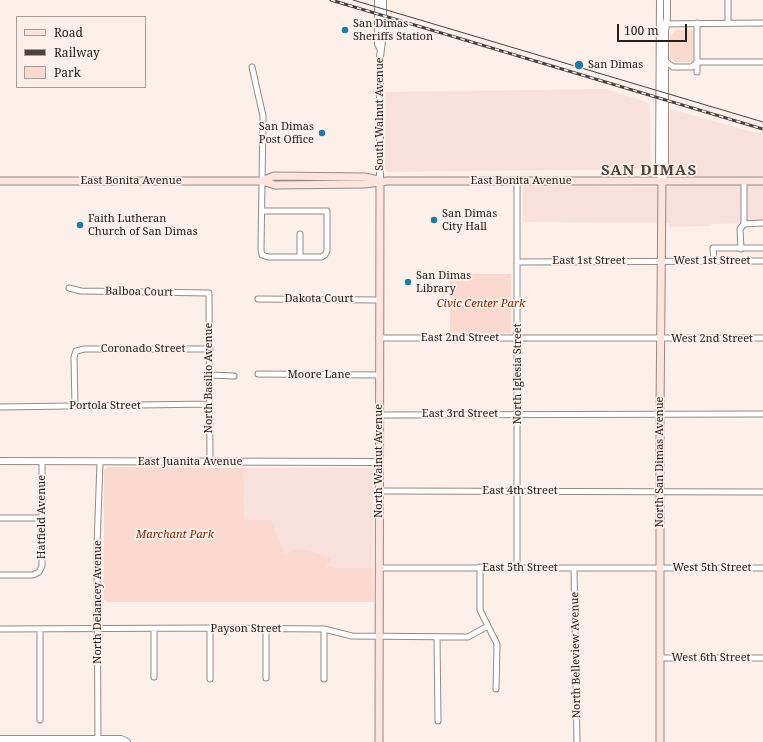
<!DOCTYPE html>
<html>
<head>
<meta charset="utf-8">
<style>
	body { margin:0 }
	#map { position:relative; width:763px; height:742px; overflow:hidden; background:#fdefea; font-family:"Noto Serif",serif }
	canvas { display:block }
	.legend { position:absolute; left:16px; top:16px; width:130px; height:72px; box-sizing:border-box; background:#fdefea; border:1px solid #a79c98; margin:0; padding:5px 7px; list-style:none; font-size:12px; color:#25201e }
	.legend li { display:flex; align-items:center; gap:8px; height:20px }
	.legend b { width:20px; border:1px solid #a79c98 }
	.scale { position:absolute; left:617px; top:24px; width:70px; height:18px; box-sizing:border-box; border:2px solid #25201e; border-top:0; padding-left:5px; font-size:12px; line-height:14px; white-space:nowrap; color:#25201e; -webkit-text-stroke:3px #fdefea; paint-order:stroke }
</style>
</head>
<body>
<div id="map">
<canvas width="763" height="742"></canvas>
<ul class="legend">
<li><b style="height:5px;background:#fde4dc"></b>Road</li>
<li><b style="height:5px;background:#48413f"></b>Railway</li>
<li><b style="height:11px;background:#fbd9ce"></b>Park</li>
</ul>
<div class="scale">100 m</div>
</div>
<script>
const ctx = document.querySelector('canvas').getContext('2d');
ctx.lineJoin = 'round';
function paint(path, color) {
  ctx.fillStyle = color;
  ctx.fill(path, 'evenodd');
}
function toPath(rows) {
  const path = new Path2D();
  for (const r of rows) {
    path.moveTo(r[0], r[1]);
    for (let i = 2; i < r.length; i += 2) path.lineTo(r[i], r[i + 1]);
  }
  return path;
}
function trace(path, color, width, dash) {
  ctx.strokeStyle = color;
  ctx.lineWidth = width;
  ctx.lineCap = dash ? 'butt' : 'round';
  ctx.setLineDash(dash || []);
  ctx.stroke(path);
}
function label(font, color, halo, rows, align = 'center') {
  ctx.font = font + ' "Noto Serif",serif';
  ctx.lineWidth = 3.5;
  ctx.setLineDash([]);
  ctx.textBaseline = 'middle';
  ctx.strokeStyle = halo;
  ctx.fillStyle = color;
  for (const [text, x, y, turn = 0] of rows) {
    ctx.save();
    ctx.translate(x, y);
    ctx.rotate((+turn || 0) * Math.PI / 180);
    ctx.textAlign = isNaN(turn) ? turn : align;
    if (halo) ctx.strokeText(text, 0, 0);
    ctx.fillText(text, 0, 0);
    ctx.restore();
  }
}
const built = toPath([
	[606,89,649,103,651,169,388,172,385,169,386,92],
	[670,109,763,135,763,223,712,224,711,226,669,227,669,223,523,222,523,186,669,187],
	[243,468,373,468,373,568,326,567,297,549,285,554,271,520,243,519]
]);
const green = toPath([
	[676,30,694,30,693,62,674,62,674,60,670,56,670,36],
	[450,274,511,274,511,333,450,333],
	[108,467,243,468,244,519,271,520,285,554,297,549,322,554,323,556,331,558,326,567,373,568,374,602,107,602,104,599,104,470]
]);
const minor = toPath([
	[728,0,728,23],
	[660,24,763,23],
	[665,61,673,67,692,67,697,62,763,62],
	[252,67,263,116,261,250,262,255,268,257,321,257,325,255,327,251,327,211,262,211],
	[697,72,697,23],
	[517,181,517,568],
	[744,224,763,223],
	[300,234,300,257],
	[741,249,740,229,744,224,744,181],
	[714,261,713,248,763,248],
	[517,262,763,261],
	[69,288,81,291,209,293,210,462],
	[258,299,379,300],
	[379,338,763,338],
	[258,374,379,375],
	[210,375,234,376],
	[75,406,74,357,76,351,84,349,210,349],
	[0,407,210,404],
	[379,415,763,414],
	[379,491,763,492],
	[0,518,42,518],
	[480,567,480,610,497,644,496,689],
	[379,568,763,568],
	[574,568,577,742],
	[0,575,33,575,39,572,42,566,42,461],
	[0,629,210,628,324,629,352,636,468,637,488,626],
	[40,629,40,720],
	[266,629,266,678],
	[324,629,324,679],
	[437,637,438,721],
	[660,658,763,658],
	[154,677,154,629],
	[210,679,210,628],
	[98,742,97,546,100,462]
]);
const tertiary = toPath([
	[378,0,378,44,380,48],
	[660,0,659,172,662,181],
	[380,181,380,57,383,33,383,0],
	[662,181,665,172,665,32,667,17,667,0],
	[0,461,379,462],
	[0,739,121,739,127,742]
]);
const secondary = toPath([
	[0,181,262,181,275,185,365,184,387,181,763,181],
	[262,181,274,176,365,177,378,180],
	[379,742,380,181],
	[660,742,660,414,662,181]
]);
const tram = toPath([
	[353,0,763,122]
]);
const rail = toPath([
	[331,0,763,129]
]);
const markers = [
	[345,30,4,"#1f7ca9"],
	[579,65,5,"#1f7ca9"],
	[322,133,4,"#1f7ca9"],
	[434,220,4,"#1f7ca9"],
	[80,225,4,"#1f7ca9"],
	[408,282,4,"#1f7ca9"]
];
const poiNames = [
	["San Dimas",353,24],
	["Sheriffs Station",353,37],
	["San Dimas",588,65],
	["San Dimas",314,127,"right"],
	["Post Office",314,140,"right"],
	["San Dimas",442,214],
	["City Hall",442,227],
	["Faith Lutheran",88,219],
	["Church of San Dimas",88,232],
	["San Dimas",416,276],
	["Library",416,289]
];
const streetNames = [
	["South Walnut Avenue",380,114,-90],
	["East Bonita Avenue",131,181],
	["East Bonita Avenue",521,181],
	["East 1st Street",589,261],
	["West 1st Street",712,261],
	["Balboa Court",139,292,1],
	["Dakota Court",319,299],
	["East 2nd Street",460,338],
	["West 2nd Street",712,339],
	["Coronado Street",143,349],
	["North Iglesia Street",518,374,-90],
	["Moore Lane",319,375],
	["North Basilio Avenue",209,378,-90],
	["Portola Street",105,406],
	["East 3rd Street",460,414],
	["North Walnut Avenue",379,461,-90],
	["East Juanita Avenue",190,462],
	["North San Dimas Avenue",660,462,-90],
	["East 4th Street",520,491],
	["Hatfield Avenue",42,517,-90],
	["East 5th Street",520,568],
	["West 5th Street",712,568],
	["North Delancey Avenue",98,602,-90],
	["Payson Street",246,629],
	["North Belleview Avenue",576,655,-91],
	["West 6th Street",711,658]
];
const parkNames = [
	["Civic Center Park",481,304],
	["Marchant Park",175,535]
];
const districtNames = [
	["SAN DIMAS",649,171]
];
paint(built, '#f7e1da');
paint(green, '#fbd9ce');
trace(minor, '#968a86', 7);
trace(tertiary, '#968a86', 8);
trace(secondary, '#968a86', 9);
trace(minor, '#fff', 5);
trace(tertiary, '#fff', 6);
trace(secondary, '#fde4dc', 7);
trace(tram, '#48413f', 1);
trace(rail, '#48413f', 3);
trace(rail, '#fdefea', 1.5, [4.5]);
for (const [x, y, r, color] of markers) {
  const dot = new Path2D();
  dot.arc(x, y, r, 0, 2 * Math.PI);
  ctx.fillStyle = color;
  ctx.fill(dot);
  trace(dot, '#fdefea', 1.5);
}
label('11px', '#25201e', '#fdefea', poiNames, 'left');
label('11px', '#25201e', '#fdefea', streetNames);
label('italic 11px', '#7f2500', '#fdefea', parkNames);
ctx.letterSpacing = '1px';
label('bold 15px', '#4c413d', '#fdefea', districtNames);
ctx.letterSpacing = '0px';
</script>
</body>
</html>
